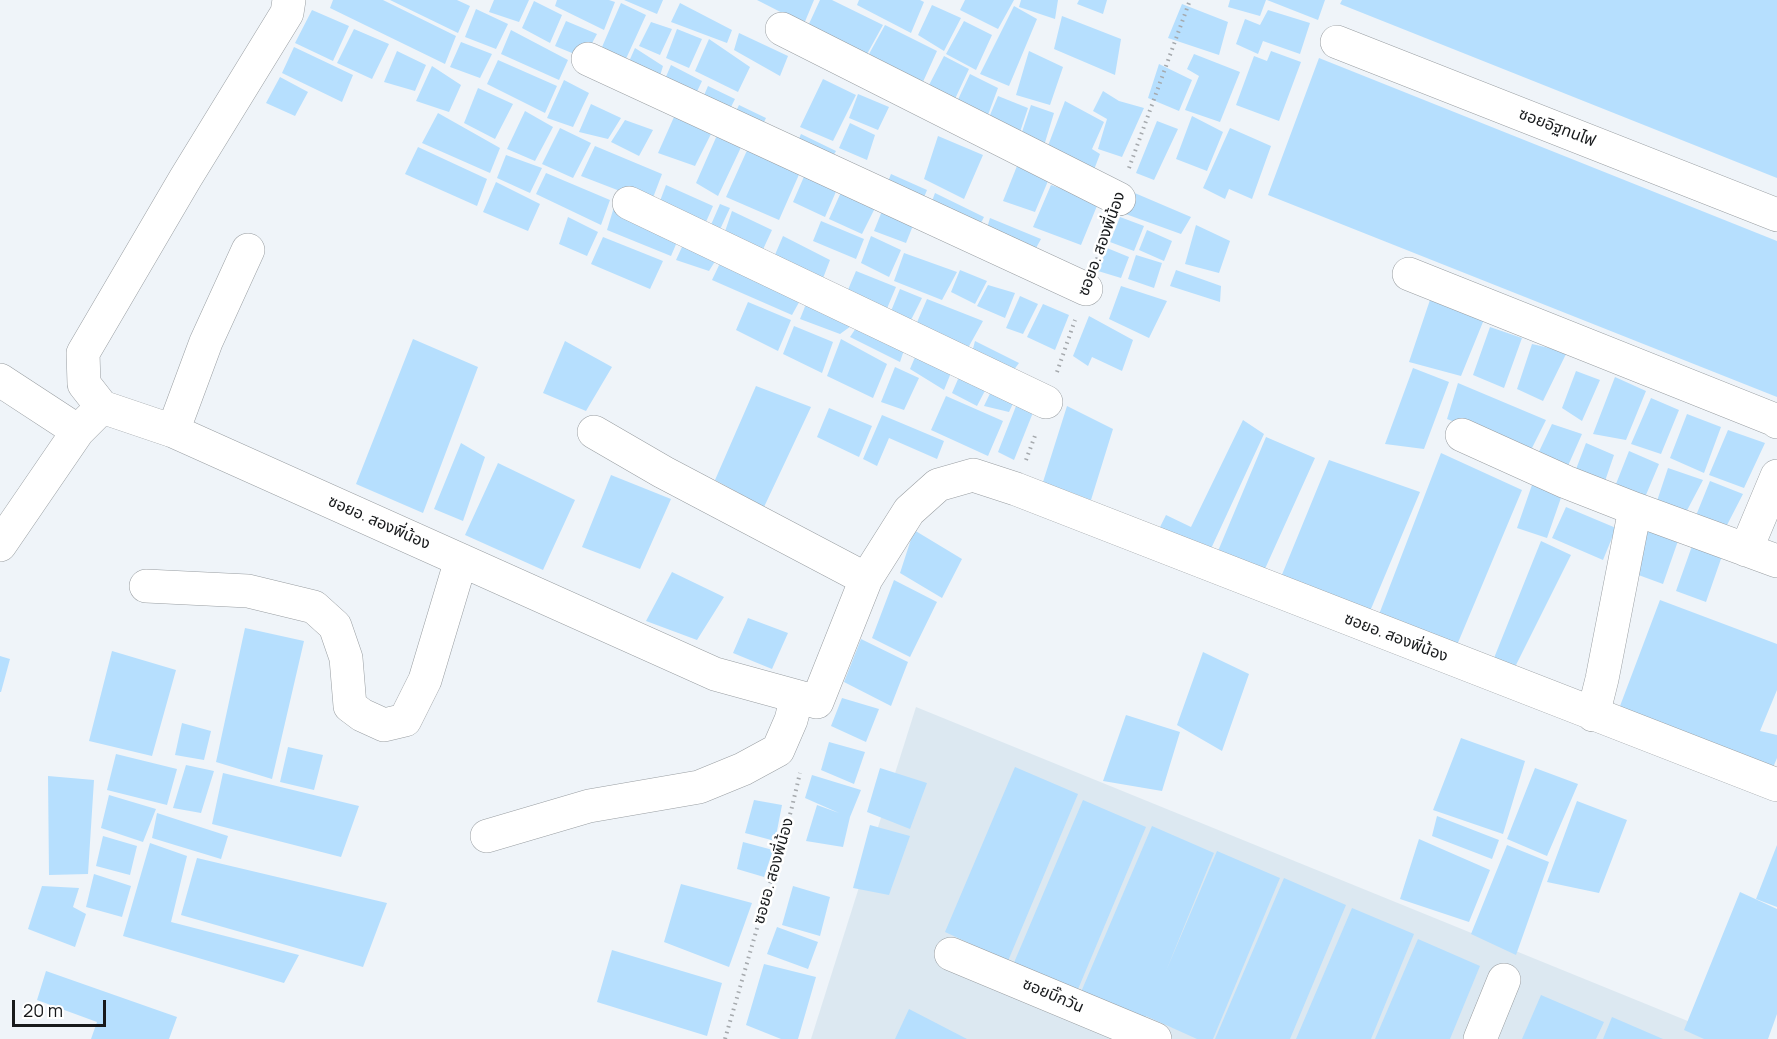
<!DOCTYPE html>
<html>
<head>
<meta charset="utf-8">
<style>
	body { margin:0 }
	#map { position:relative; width:1777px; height:1039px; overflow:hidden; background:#eff4f9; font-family:Manrope,sans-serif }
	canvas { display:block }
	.scale { position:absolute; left:12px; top:1000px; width:94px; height:27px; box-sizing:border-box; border:3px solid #17191b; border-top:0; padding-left:8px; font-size:18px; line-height:21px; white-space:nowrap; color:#17191b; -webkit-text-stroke:4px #fff; paint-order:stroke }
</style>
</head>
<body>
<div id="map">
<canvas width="1777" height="1039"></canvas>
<div class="scale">20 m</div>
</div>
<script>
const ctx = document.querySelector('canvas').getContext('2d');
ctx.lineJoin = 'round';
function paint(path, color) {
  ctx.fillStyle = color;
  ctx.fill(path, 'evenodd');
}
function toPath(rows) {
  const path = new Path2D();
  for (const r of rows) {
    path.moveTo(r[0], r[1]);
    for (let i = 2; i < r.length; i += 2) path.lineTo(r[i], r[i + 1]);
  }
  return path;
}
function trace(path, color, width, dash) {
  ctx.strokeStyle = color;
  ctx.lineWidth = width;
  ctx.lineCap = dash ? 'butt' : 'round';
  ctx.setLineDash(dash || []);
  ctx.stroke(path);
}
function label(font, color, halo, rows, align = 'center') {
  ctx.font = font + ' Manrope,"Noto Sans Thai",sans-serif';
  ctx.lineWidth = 5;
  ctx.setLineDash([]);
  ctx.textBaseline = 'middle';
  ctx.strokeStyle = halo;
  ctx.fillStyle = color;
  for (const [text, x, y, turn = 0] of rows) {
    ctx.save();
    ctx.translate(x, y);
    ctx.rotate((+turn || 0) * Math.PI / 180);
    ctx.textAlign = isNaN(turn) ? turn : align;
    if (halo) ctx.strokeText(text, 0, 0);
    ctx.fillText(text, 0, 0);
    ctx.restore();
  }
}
const built = toPath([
	[916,707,1732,1039,811,1039]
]);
const building = toPath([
	[333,0,383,0,456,36,445,64,330,8],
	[390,0,457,0,470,6,458,33],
	[494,0,529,0,519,22,489,12],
	[557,0,609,0,615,2,604,30,555,6],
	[624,0,663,0,657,14],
	[757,0,814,0,804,24],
	[820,0,832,0,883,25,866,56,808,26],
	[859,0,920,0,924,2,911,33,857,5],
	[965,0,1014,0,998,29,960,10],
	[1021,0,1058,0,1055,19,1019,7],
	[1079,0,1107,0,1103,14,1077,4],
	[1230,0,1266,0,1260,16,1228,7],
	[1267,0,1325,0,1318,20],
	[1342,0,1777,0,1777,178,1340,4],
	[534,1,562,15,550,43,522,28],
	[621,3,646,15,625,61,602,47],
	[680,3,732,30,727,43,671,22],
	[1182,4,1228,22,1219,55,1168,38],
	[932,5,961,18,944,51,918,35],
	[1014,6,1037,19,1009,86,980,74],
	[476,9,508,24,496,49,465,37],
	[312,10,349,26,333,61,295,43],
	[1268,10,1310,23,1300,54,1263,41,1258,54,1236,44,1245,19,1260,25],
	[1062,16,1121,39,1115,75,1054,49],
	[566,21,597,34,584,58,555,46],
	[964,21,992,35,976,70,946,54],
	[651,22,672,29,660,55,639,46],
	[885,25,937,51,922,84,869,54],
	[354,29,389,44,372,79,337,63],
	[677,29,702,39,689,68,666,58],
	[511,30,568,60,559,80,501,54],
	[739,33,788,56,780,76,734,50],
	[709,39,750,67,738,92,695,71],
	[461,42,492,54,480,78,450,67],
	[294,47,353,75,342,102,282,73],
	[635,48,663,66,659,79,627,66],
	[397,51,426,65,415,91,384,82],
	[1029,51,1063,67,1050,105,1016,95],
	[1271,51,1301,62,1279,121,1236,105,1254,56,1267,61],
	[1194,54,1240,72,1220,122,1185,110,1199,76,1187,69],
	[944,56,969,69,955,99,929,85],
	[1319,58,1777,241,1777,397,1268,195],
	[498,60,557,86,545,113,487,84],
	[1159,64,1192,80,1179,111,1148,98],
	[671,65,702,81,692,102,662,86],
	[432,66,461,85,449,112,416,101],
	[970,74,998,88,985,123,954,108],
	[280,77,308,92,295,116,266,103],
	[823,79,856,95,833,141,800,127],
	[564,80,589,93,573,127,547,118],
	[708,86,735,99,721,127,696,114],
	[478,88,513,104,495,139,464,123],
	[1103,91,1119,101,1144,108,1122,157,1098,149,1107,119,1093,111],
	[858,94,889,107,878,130,849,118],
	[998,96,1028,108,1017,141,985,127],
	[1065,101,1104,122,1092,149,1100,154,1092,175,1046,151],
	[591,104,621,118,608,139,579,132],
	[739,105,766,118,753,145,726,132],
	[1031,105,1054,113,1043,149,1020,138],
	[525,111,553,127,535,161,507,149],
	[438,113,500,148,490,173,422,143],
	[1192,116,1223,132,1207,171,1176,159],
	[674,117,711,134,695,166,658,153],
	[625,120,653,130,639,156,611,142],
	[1157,121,1178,129,1154,180,1136,173],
	[850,123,875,135,867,160,839,148],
	[560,128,591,143,573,178,542,164],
	[1230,128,1271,146,1252,199,1229,189,1225,199,1203,188],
	[718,133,744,141,718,196,696,183],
	[801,134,836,151,823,175,789,162],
	[938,136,983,155,964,199,924,179],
	[595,146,662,174,651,203,581,176],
	[749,146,801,170,779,220,726,197],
	[418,147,487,179,477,206,405,174],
	[506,155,542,168,530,193,497,178],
	[1017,166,1048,181,1035,212,1003,201],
	[806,172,838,187,825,217,793,202],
	[546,173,610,200,601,225,536,194],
	[891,174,927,190,915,219,880,202],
	[496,182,540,204,528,231,483,212],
	[666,185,713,206,702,231,657,209],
	[1051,185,1099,201,1081,245,1033,227],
	[842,190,876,206,862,234,829,219],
	[1130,191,1191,217,1181,234,1120,212],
	[935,193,984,217,970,245,924,223],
	[720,204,730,208,716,238,707,234],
	[884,206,914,223,906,243,874,231],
	[614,207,680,235,671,256,607,230],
	[732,211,772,230,759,258,721,243],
	[568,217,598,232,587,256,559,244],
	[1120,217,1144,226,1134,251,1110,242],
	[990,218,1041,239,1025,268,981,248],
	[821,221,864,239,856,259,813,241],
	[1196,225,1230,241,1219,273,1185,264],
	[1147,230,1172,241,1164,261,1139,250],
	[687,236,719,255,709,271,676,260],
	[783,236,830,260,820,286,771,264],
	[871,236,901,250,889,277,861,263],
	[603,237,663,261,650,289,591,264],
	[1107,248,1129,257,1121,278,1098,271],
	[904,253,957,272,942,300,894,281],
	[1136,255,1162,263,1154,288,1128,279],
	[722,259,803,295,792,315,712,280],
	[960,270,987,281,975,304,951,292],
	[1176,270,1221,286,1220,302,1170,286],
	[856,271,896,287,883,318,844,299],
	[988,285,1015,293,1005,318,977,306],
	[1121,286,1167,301,1149,338,1109,319],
	[900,289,922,298,906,330,887,321],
	[1020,296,1038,304,1023,334,1006,328],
	[1431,297,1485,317,1461,376,1409,362],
	[808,299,858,321,840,334,800,319],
	[927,299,983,321,963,357,912,334],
	[748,302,791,320,778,351,736,330],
	[1043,304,1069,315,1055,350,1027,337],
	[1089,316,1133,340,1122,371,1092,357,1088,366,1073,356],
	[858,325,906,344,900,362,850,337],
	[794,326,833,342,822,373,783,354],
	[1490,327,1522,338,1504,388,1473,375],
	[413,339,478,367,423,513,356,484],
	[841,339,887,364,873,398,827,376],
	[565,341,612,367,586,411,543,393],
	[975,341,1019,363,1007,379,970,360],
	[1532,344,1567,352,1543,401,1517,389],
	[918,350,953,368,944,390,910,369],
	[895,367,919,378,904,410,881,402],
	[1413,368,1449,382,1424,449,1385,444],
	[962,370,989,383,977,406,952,393],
	[1576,371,1600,380,1582,421,1562,408],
	[1615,377,1646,391,1626,440,1593,434],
	[1458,383,1546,420,1530,452,1447,419],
	[994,385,1017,395,1009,412,984,406],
	[756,386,811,407,764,507,715,480],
	[946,396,1003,421,988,456,931,430],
	[1651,398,1679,410,1661,454,1631,444],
	[1018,401,1036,405,1014,460,998,452],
	[1067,406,1113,429,1091,500,1043,482],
	[829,408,872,426,859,457,817,437],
	[1687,414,1721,427,1704,473,1670,458],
	[882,415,944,441,937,459,889,438,877,466,863,459],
	[1243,420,1264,434,1209,553,1159,529,1166,515,1191,527],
	[1552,424,1582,434,1567,468,1536,458],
	[1728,430,1765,443,1744,488,1709,475],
	[1266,437,1315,458,1264,571,1218,551],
	[461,443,485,457,463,521,434,509],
	[1586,443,1614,455,1604,484,1573,477],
	[1629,451,1659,464,1643,502,1614,489],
	[1441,453,1522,490,1457,645,1378,617],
	[1329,460,1420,492,1368,616,1281,577],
	[498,463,575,500,543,570,465,535],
	[1668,468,1703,480,1683,518,1656,504],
	[611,475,671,499,640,569,582,547],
	[1710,481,1743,494,1726,527,1695,518],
	[1533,482,1563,492,1547,538,1517,528],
	[1566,507,1616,528,1603,560,1552,538],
	[1649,528,1679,538,1663,584,1633,573],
	[914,530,962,559,942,598,900,573],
	[1541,541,1571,555,1515,667,1492,663],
	[1692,546,1722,556,1706,602,1676,591],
	[672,572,724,597,697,640,646,621],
	[894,580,937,602,910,657,872,638],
	[1660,600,1777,644,1777,690,1760,731,1777,735,1777,758,1772,770,1617,714],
	[748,618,788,633,772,669,733,653],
	[245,628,304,641,272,779,216,762],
	[861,639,908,662,891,706,844,682],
	[112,651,176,670,152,756,89,741],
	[1203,652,1249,674,1222,751,1177,725],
	[0,656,10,659,1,692,0,692],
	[842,698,879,709,866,742,831,726],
	[1126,715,1180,732,1162,791,1103,781],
	[182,723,211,731,204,760,175,755],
	[1461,738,1525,761,1503,834,1433,810],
	[829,742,865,752,854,784,821,770],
	[288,747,323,755,314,790,280,782],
	[116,754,177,769,167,805,107,790],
	[186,765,214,771,201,813,173,808],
	[1015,767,1078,794,1008,961,945,932],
	[880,768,927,783,910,829,867,812],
	[1535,768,1578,784,1547,856,1507,839],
	[223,773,359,806,341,857,212,824],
	[812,775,861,790,850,817,843,847,806,841,817,805,839,813,805,798],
	[48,776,94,780,88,874,49,875],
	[109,795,156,809,143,842,101,828],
	[754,800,782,805,775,841,745,833],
	[1083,800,1146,827,1076,994,1013,965],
	[1577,801,1627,820,1599,893,1547,882],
	[157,813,228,836,221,859,152,838],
	[1437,816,1499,840,1492,859,1432,836],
	[870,825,910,836,889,895,853,888],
	[1152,826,1214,853,1166,971,1217,851,1280,878,1213,1039,1197,1039,1146,1016,1145,1020,1081,992],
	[103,836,137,846,130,875,96,866],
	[1419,839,1490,870,1469,922,1400,899],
	[743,842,773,850,764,877,737,869],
	[150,843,187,856,171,922,299,955,284,983,123,936],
	[1507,845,1549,862,1516,955,1471,934],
	[1777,845,1777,907,1756,899],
	[197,858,387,903,363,967,181,915],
	[94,874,131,886,122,917,86,907],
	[1284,878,1346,905,1290,1039,1215,1039],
	[681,884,752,903,729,967,664,942],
	[42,886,79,888,73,907,86,914,75,947,28,929],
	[793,886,830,897,820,936,782,925],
	[1740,892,1777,909,1777,1014,1768,1039,1704,1039,1684,1030],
	[1352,908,1414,934,1371,1039,1296,1039],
	[777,927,818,942,808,969,767,954],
	[1418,939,1480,966,1450,1039,1375,1039],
	[612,950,722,983,707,1036,597,1002],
	[764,964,816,977,798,1039,781,1039,746,1025],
	[46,971,177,1017,169,1039,91,1039,97,1022,37,1000],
	[1541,995,1604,1022,1596,1039,1522,1039],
	[909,1009,967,1039,895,1039],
	[1612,1017,1663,1039,1603,1039]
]);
const path = toPath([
	[1129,168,1190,0],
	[1097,259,1108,229],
	[1057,372,1075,320],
	[1026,460,1036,433],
	[725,1039,791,811,800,773]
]);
const minor = toPath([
	[782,29,1119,199],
	[1337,42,1777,215],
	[588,59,1086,289],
	[629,203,1046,402],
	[1409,274,1775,420,1777,422],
	[0,380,78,431],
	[102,407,84,384,83,353,185,179,287,13,289,0],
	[173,431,206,342,248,250],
	[594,432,663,472,866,579],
	[1462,435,1566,482,1635,509,1602,679,1593,715],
	[1635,509,1777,561],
	[0,545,78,431,102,407,173,431,715,674,817,702,866,579,909,511,938,485,973,475,1016,489,1777,785],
	[1746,550,1777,476],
	[146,586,248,591,314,607,335,626,346,658,350,706,362,715,384,725,405,720,425,680,461,560],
	[487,836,589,806,699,787,743,769,778,750,791,720,797,697],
	[951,954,1155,1039],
	[1480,1039,1504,980]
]);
const streetNames = [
	["ซอยอิฐทนไฟ",1557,128,21],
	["ซอยอ. สองพี่น้อง",1102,244,-70],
	["ซอยอ. สองพี่น้อง",379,523,24],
	["ซอยอ. สองพี่น้อง",1396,638,21],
	["ซอยอ. สองพี่น้อง",774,871,-74],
	["ซอยบิ๊กวัน",1053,996,23]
];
paint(built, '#dce8f1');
paint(building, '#b6dffe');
trace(minor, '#999ea2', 34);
trace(path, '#a5a9ad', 4, [1.5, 4.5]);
trace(minor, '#fff', 33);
label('16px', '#17191b', '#fff', streetNames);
</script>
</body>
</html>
